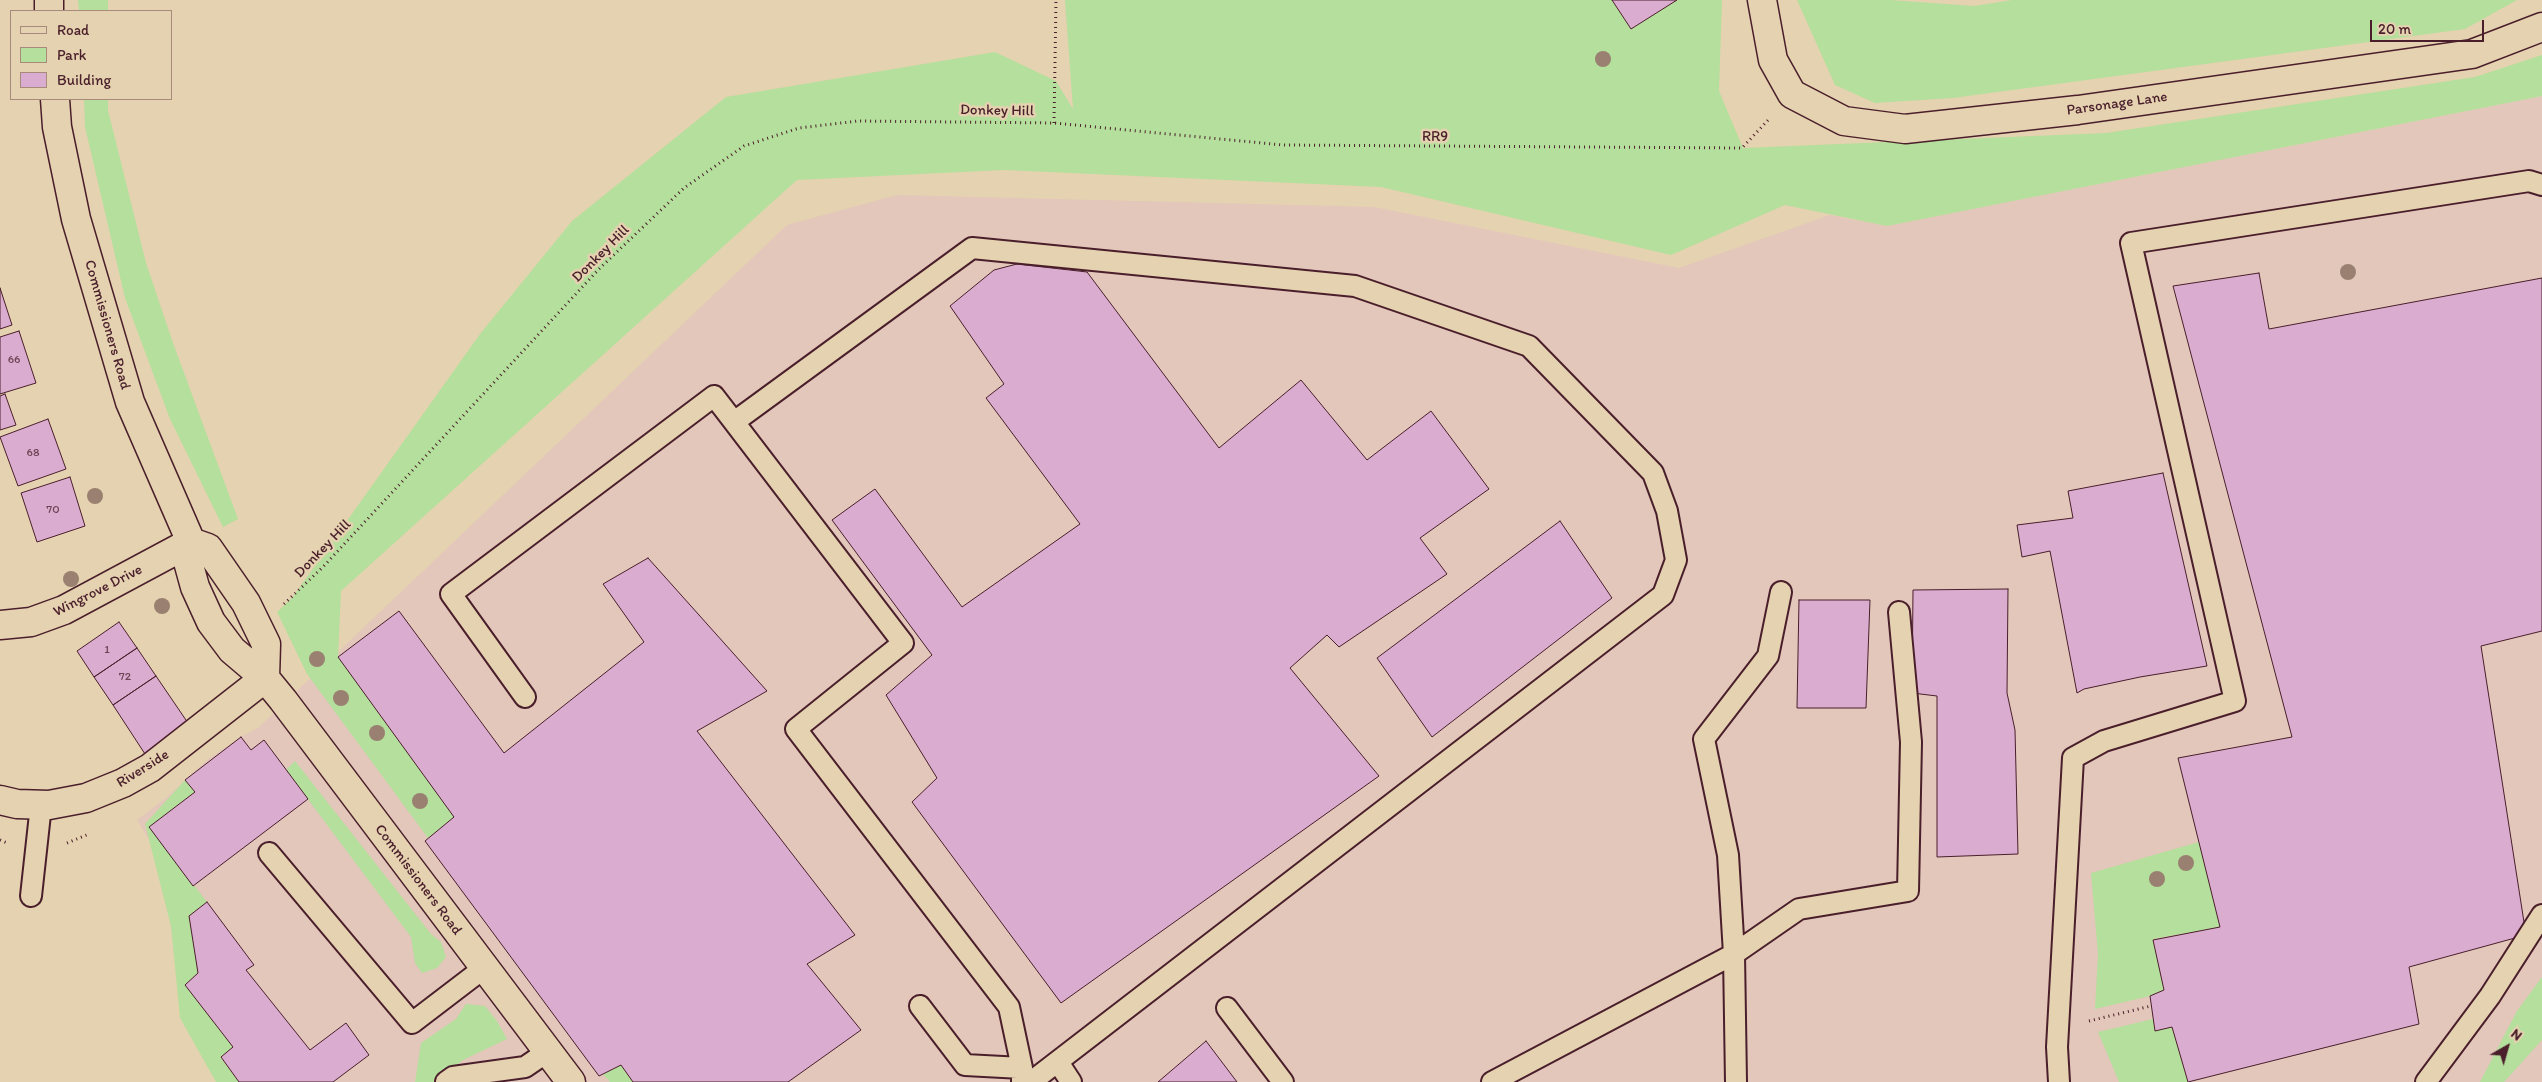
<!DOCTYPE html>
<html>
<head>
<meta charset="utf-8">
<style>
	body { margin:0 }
	#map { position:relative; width:2542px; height:1082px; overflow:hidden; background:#e5d2b0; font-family:Itim,sans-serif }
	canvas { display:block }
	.legend { position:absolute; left:10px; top:10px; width:162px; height:90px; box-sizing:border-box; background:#e5d2b0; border:1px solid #a78a7b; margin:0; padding:6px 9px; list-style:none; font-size:15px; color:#4a1f2b }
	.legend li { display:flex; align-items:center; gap:10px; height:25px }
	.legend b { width:25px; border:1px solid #a78a7b }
	.north { position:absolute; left:2482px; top:1022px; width:50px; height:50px; -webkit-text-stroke:4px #e5d2b0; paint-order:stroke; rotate:38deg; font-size:14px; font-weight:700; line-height:20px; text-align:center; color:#4a1f2b }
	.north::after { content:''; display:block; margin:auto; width:18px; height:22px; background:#4a1f2b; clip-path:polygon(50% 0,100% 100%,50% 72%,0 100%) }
	.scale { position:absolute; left:2370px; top:20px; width:114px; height:22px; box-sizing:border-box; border:2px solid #4a1f2b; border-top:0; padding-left:6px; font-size:15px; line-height:18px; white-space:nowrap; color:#4a1f2b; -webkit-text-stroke:4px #e5d2b0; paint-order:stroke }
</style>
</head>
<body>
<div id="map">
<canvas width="2542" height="1082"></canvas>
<ul class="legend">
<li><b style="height:6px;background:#e5d2b0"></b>Road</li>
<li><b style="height:14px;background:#b5df9c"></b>Park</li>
<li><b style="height:14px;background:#daadd0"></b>Building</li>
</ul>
<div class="north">N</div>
<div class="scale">20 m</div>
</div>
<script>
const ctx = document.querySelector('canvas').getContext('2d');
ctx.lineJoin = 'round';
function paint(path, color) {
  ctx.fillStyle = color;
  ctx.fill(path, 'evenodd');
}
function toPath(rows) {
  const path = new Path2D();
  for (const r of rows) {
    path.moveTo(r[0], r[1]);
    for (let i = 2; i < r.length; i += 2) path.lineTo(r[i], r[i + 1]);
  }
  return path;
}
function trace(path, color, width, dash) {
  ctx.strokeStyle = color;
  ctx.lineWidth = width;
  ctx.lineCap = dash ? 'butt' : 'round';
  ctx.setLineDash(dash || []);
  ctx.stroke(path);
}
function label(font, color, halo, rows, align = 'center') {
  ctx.font = font + ' Itim,sans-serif';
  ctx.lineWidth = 5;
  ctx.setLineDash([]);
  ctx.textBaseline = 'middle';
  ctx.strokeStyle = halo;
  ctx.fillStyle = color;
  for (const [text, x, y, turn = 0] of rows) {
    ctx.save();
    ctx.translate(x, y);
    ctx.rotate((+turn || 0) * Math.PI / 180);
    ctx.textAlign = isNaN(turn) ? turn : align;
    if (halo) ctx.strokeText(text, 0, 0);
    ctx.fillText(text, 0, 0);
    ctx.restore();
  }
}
const built = toPath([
	[2542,96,2542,1082,239,1082,221,1057,185,985,160,858,137,820,167,797,207,760,242,736,258,728,787,225,897,195,1374,207,1679,268,1830,215,1887,226]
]);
const green = toPath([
	[78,0,108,0,108,11,79,11],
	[1065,0,1612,0,1631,29,1677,0,1722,0,1719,91,1743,148,2106,133,2475,77,2542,55,2542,96,1887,226,1785,205,1671,255,1381,187,1004,170,797,180,341,591,338,657,454,817,428,838,307,674,277,612,292,598,480,334,572,221,726,97,995,52,1056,81,1073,109],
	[1797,0,1890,0,1974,6,2012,0,2517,0,2465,29,1953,98,1875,103,1835,85],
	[84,99,108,99,108,110,146,263,173,343,238,519,223,527,170,419,125,298,85,127],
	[295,761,431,934,441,942,446,957,437,968,422,973,415,963,411,937,286,770],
	[185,780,195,792,149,827,207,902,189,916,198,973,185,985,233,1047,221,1058,239,1082,216,1082,180,1018,171,926,145,824],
	[2199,842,2220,927,2153,939,2164,990,2150,996,2095,1009,2098,954,2091,873],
	[2542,977,2542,1040,2504,1082,2480,1082,2517,1011],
	[466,1004,485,1006,497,1021,507,1039,463,1060,435,1082,415,1082,421,1043,456,1019],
	[2153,1019,2155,1030,2172,1027,2188,1082,2119,1082,2098,1032],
	[621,1065,633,1082,610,1082,603,1074]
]);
const building = toPath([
	[1612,0,1677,0,1631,29,1612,0],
	[1017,264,1087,272,1219,448,1301,380,1367,460,1431,411,1489,489,1420,538,1447,574,1339,647,1327,635,1290,668,1379,776,1061,1003,912,802,937,778,886,695,932,655,832,520,875,489,962,607,1080,524,986,398,1004,384,950,306,994,270,1017,264],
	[2259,273,2269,329,2542,278,2542,631,2481,646,2526,935,2409,967,2419,1024,2188,1082,2172,1027,2155,1031,2150,996,2164,990,2153,940,2220,927,2178,758,2292,737,2173,286,2259,273],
	[0,288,12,325,0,329,0,288],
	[19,331,36,383,0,394,0,337,19,331],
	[5,394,16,425,0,430,0,396,5,394],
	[48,419,66,469,18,486,0,437,48,419],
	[2163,473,2207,666,2140,677,2084,689,2077,693,2050,551,2022,557,2017,525,2073,518,2068,491,2163,473],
	[70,477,85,526,37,542,21,493,70,477],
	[1560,521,1612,598,1432,737,1377,658,1560,521],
	[648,558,767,691,697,731,855,935,807,964,861,1030,788,1082,633,1082,621,1065,599,1076,425,841,454,817,338,657,399,611,504,753,644,642,603,584,648,558],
	[2008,589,2007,693,2015,730,2018,854,1937,857,1937,696,1912,693,1913,590,2008,589],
	[1799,600,1870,600,1866,708,1797,708,1799,600],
	[119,622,137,648,94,677,77,651,119,622],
	[137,648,156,676,113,705,94,677,137,648],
	[156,676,188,723,145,754,113,705,156,676],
	[241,737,251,750,264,740,308,799,193,886,149,827,195,792,185,780,241,737],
	[207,902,254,965,246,970,310,1050,346,1023,369,1055,333,1082,239,1082,221,1057,233,1047,185,985,198,973,189,916,207,902],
	[1206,1041,1237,1082,1158,1082,1206,1041]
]);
const path = toPath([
	[1054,123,1056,0],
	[284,604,323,567,599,269,684,188,744,146,799,128,858,121,1054,123,1283,145,1742,148,1770,118],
	[0,840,7,843],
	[67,843,89,834],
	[2089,1021,2151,1006]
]);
const lane = toPath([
	[525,697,451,594,714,396,734,422],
	[269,853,412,1023,484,968],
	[31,896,41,805],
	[920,1006,965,1065,1022,1068],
	[1227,1008,1283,1082],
	[1058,1062,1071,1082],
	[446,1082,453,1077,525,1067,547,1052],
	[1022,1082,1022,1068,1009,1007,796,729,903,643,734,422,972,248,1355,286,1529,346,1653,473,1667,511,1676,560,1663,595,1031,1082],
	[1492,1082,1734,954,1799,909,1908,891,1911,742,1899,612],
	[1736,1082,1734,954,1728,855,1704,739,1768,656,1781,592],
	[2059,1082,2057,1047,2073,758,2104,741,2235,701,2131,243,2529,181,2542,185],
	[2426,1082,2490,996,2542,915]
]);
const street = toPath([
	[49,0,49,11],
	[1762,0,1773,60,1792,94,1844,121,1905,129,2078,110,2472,54,2542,27],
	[55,99,57,127,76,219,130,402,191,542,187,558,195,587,211,622,232,650,265,678,283,700,571,1082],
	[191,542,208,548,246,603,266,644,265,678],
	[0,625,31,622,64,610,191,542],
	[0,800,17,804,49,805,86,798,123,783,150,768,265,678]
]);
const trees = [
	[1603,59],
	[2348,272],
	[95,496],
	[71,579],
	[162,606],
	[317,659],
	[341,698],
	[377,733],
	[420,801],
	[2186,863],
	[2157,879]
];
const numberNames = [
	["66",14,360],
	["68",33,453],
	["70",53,510],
	["1",107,650],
	["72",125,677]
];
const streetNames = [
	["Parsonage Lane",2117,104,-8],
	["Donkey Hill",997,111,1],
	["RR9",1435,137],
	["Donkey Hill",601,254,-45],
	["Commissioners Road",107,325,74],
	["Donkey Hill",323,549,-46],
	["Wingrove Drive",98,591,-27],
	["Riverside",143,769,-32],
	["Commissioners Road",418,880,53]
];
paint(built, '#e2c7ba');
paint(green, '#b5df9c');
paint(building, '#daadd0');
trace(building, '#4a1f2b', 1);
trace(lane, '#4a1f2b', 24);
trace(street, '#4a1f2b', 31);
trace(path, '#4a1f2b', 3, [1, 4]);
trace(lane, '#e5d2b0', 20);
trace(street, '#e5d2b0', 28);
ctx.fillStyle = '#998070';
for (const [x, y] of trees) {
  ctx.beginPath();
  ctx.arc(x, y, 8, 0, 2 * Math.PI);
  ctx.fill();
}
label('12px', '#6e4254', null, numberNames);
label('15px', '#4a1f2b', '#e5d2b0', streetNames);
</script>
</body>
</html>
